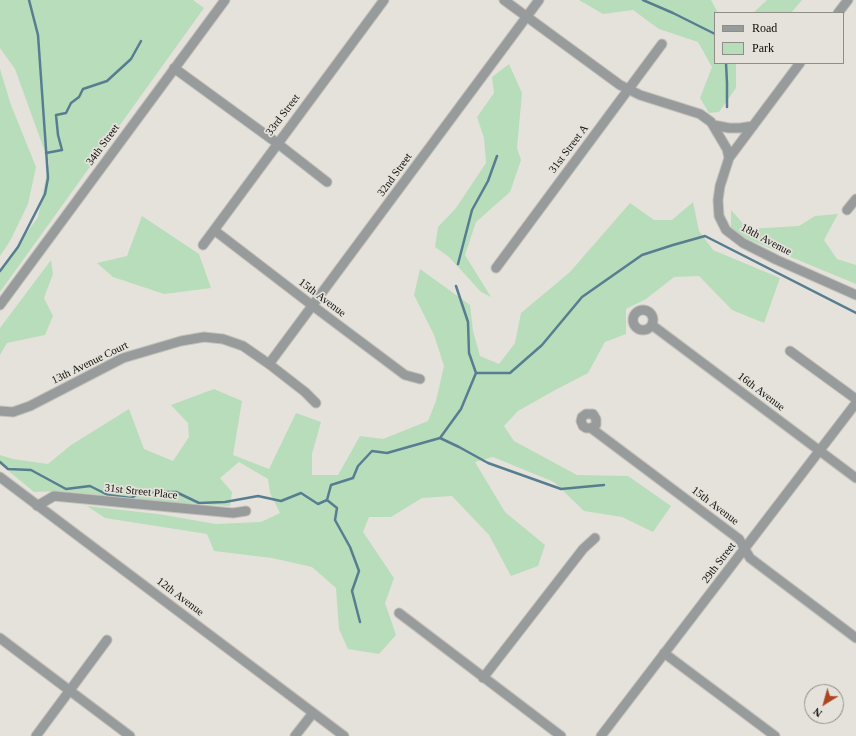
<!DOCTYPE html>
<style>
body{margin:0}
#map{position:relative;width:856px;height:736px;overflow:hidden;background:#e5e2db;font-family:"Times New Roman",serif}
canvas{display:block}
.legend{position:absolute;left:714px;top:12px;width:130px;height:52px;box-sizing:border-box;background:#e5e2db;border:1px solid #8f8d88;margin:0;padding:5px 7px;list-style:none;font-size:12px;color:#0e0d0b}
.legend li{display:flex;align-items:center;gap:8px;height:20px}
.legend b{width:20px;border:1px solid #8f8d88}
.north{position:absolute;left:804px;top:684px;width:40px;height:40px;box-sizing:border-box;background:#e5e2db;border:1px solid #8f8d88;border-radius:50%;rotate:217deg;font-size:11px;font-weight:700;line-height:16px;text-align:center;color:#0e0d0b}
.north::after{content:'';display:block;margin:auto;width:14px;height:18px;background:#ad4620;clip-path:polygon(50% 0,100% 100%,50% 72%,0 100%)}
</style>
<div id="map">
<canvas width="856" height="736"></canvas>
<ul class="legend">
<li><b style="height:5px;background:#979b9b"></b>Road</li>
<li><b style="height:11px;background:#b8ddba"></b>Park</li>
</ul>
<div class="north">N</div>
</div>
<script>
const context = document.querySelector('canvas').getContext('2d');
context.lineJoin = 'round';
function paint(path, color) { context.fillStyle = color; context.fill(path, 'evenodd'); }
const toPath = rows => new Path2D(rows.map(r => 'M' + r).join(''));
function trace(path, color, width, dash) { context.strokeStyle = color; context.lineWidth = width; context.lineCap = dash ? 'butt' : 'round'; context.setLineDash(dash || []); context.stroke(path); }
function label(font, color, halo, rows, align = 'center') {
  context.font = font + ' "Times New Roman",serif'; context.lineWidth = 3.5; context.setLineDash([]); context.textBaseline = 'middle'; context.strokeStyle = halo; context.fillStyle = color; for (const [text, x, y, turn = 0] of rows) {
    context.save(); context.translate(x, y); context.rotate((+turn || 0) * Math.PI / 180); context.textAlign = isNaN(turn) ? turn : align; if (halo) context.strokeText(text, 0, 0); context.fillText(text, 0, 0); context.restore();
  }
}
paint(toPath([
 [0,0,193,0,204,8,0,292,0,270,38,217,49,163,15,69,0,48],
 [579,0,711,0,718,13,715,13,715,63,736,63,736,88,719,112,709,113,700,98,712,67,698,42,659,29,633,10,603,14],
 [767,0,802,0,791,13,753,13],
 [509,64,522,93,517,148,521,160,510,192,476,222,465,255,491,297,481,292,449,257,435,247,438,227,456,208,486,163,484,138,477,117,494,93,492,77],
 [0,69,11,105,36,167,28,204,10,241,0,256],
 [693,202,699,231,713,250,780,278,764,323,732,310,699,276,674,277,646,299,626,309,626,334,605,342,588,373,557,389,518,411,504,426,514,441,577,475,628,476,671,506,653,532,622,517,584,511,554,482,493,457,475,462,505,512,545,545,538,566,511,576,489,535,452,496,422,498,391,517,369,517,363,532,394,578,385,603,396,635,379,654,348,649,339,629,336,588,312,567,272,558,214,551,207,534,105,518,87,506,158,514,216,524,261,522,280,513,270,493,268,479,239,462,220,478,232,492,230,506,169,502,60,491,34,492,0,464,0,455,13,459,48,464,71,445,129,409,144,449,173,461,189,437,188,423,171,405,214,389,242,401,233,455,269,469,296,413,321,422,312,454,312,475,338,475,360,436,383,439,428,421,436,401,444,366,434,335,414,295,420,269,470,305,473,331,480,356,499,364,515,343,521,313,570,272,630,203,654,220,672,220],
 [731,210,748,229,799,226,815,216,838,214,824,240,837,259,856,265,856,284,740,236,731,227],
 [142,216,199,254,211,288,164,294,113,277,97,263,127,256],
 [51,260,53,274,44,298,53,316,45,335,7,343,0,355,0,328]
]), '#b8ddba');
trace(toPath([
 [643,0,673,13,715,34],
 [726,63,727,83,727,107],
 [46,153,62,150,58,135,56,115,66,113,71,103,79,97,83,89,107,81,131,59,141,41],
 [458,264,472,210,488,181,497,156],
 [0,271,18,247,45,194,48,178,38,35,29,0],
 [456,286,468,322,469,353,476,373],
 [440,438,459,447,488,463,561,489,604,485],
 [0,462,8,469,31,470,66,489,90,486,108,495,131,498,142,492,176,492,199,503,225,502,258,496,281,501,301,493,318,504,327,500,331,485,353,478,358,466,372,451,387,453,440,438,461,409,476,373,510,373,542,345,582,297,642,255,673,245,705,236,856,313],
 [327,500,337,508,335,520,350,547,359,571,352,591,360,622]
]), '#577d91', 2.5);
const minor = toPath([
 [504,0,620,85,640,95,700,114,711,122,727,149,729,158,720,186,718,200,719,216,726,230,743,243,777,260,856,295],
 [838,13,848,0],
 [174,68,277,143,327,182],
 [713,125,729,128,740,128,753,126],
 [729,158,800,63],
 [847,210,856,199],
 [214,230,313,306,405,375,420,379],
 [203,245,384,0],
 [496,268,662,44],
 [0,305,225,0],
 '633 320a10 10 0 1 1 20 0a10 10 0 1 1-20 0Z',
 [652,325,856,478],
 [790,351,856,399],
 [269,364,539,0],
 [0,411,13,412,30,406,123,358,181,341,204,337,223,339,243,346,269,364,305,392,316,403],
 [591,428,596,425,596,419,593,414,586,414,582,417,581,421,583,426,586,428,591,428,739,539,750,558,856,638],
 [0,477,344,736],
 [37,506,54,496,233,513,246,511],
 [399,613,561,736],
 [0,638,130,736],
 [664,653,775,736],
 [483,678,583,549,595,538],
 [36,736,107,640],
 [295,736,313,713],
 [601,736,856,403]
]);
trace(minor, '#c3c0ba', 11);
trace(minor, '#979b9b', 9);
label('11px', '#0e0d0b', '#e5e2db', [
 ["33rd Street",283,115,-53],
 ["34th Street",103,145,-54],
 ["31st Street A",569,149,-53],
 ["32nd Street",395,175,-54],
 ["18th Avenue",766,240,28],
 ["15th Avenue",322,298,37],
 ["13th Avenue Court",90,363,-26],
 ["16th Avenue",761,392,37],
 ["31st Street Place",141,492,6],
 ["15th Avenue",715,506,37],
 ["29th Street",719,563,-53],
 ["12th Avenue",180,597,37]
]);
</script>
